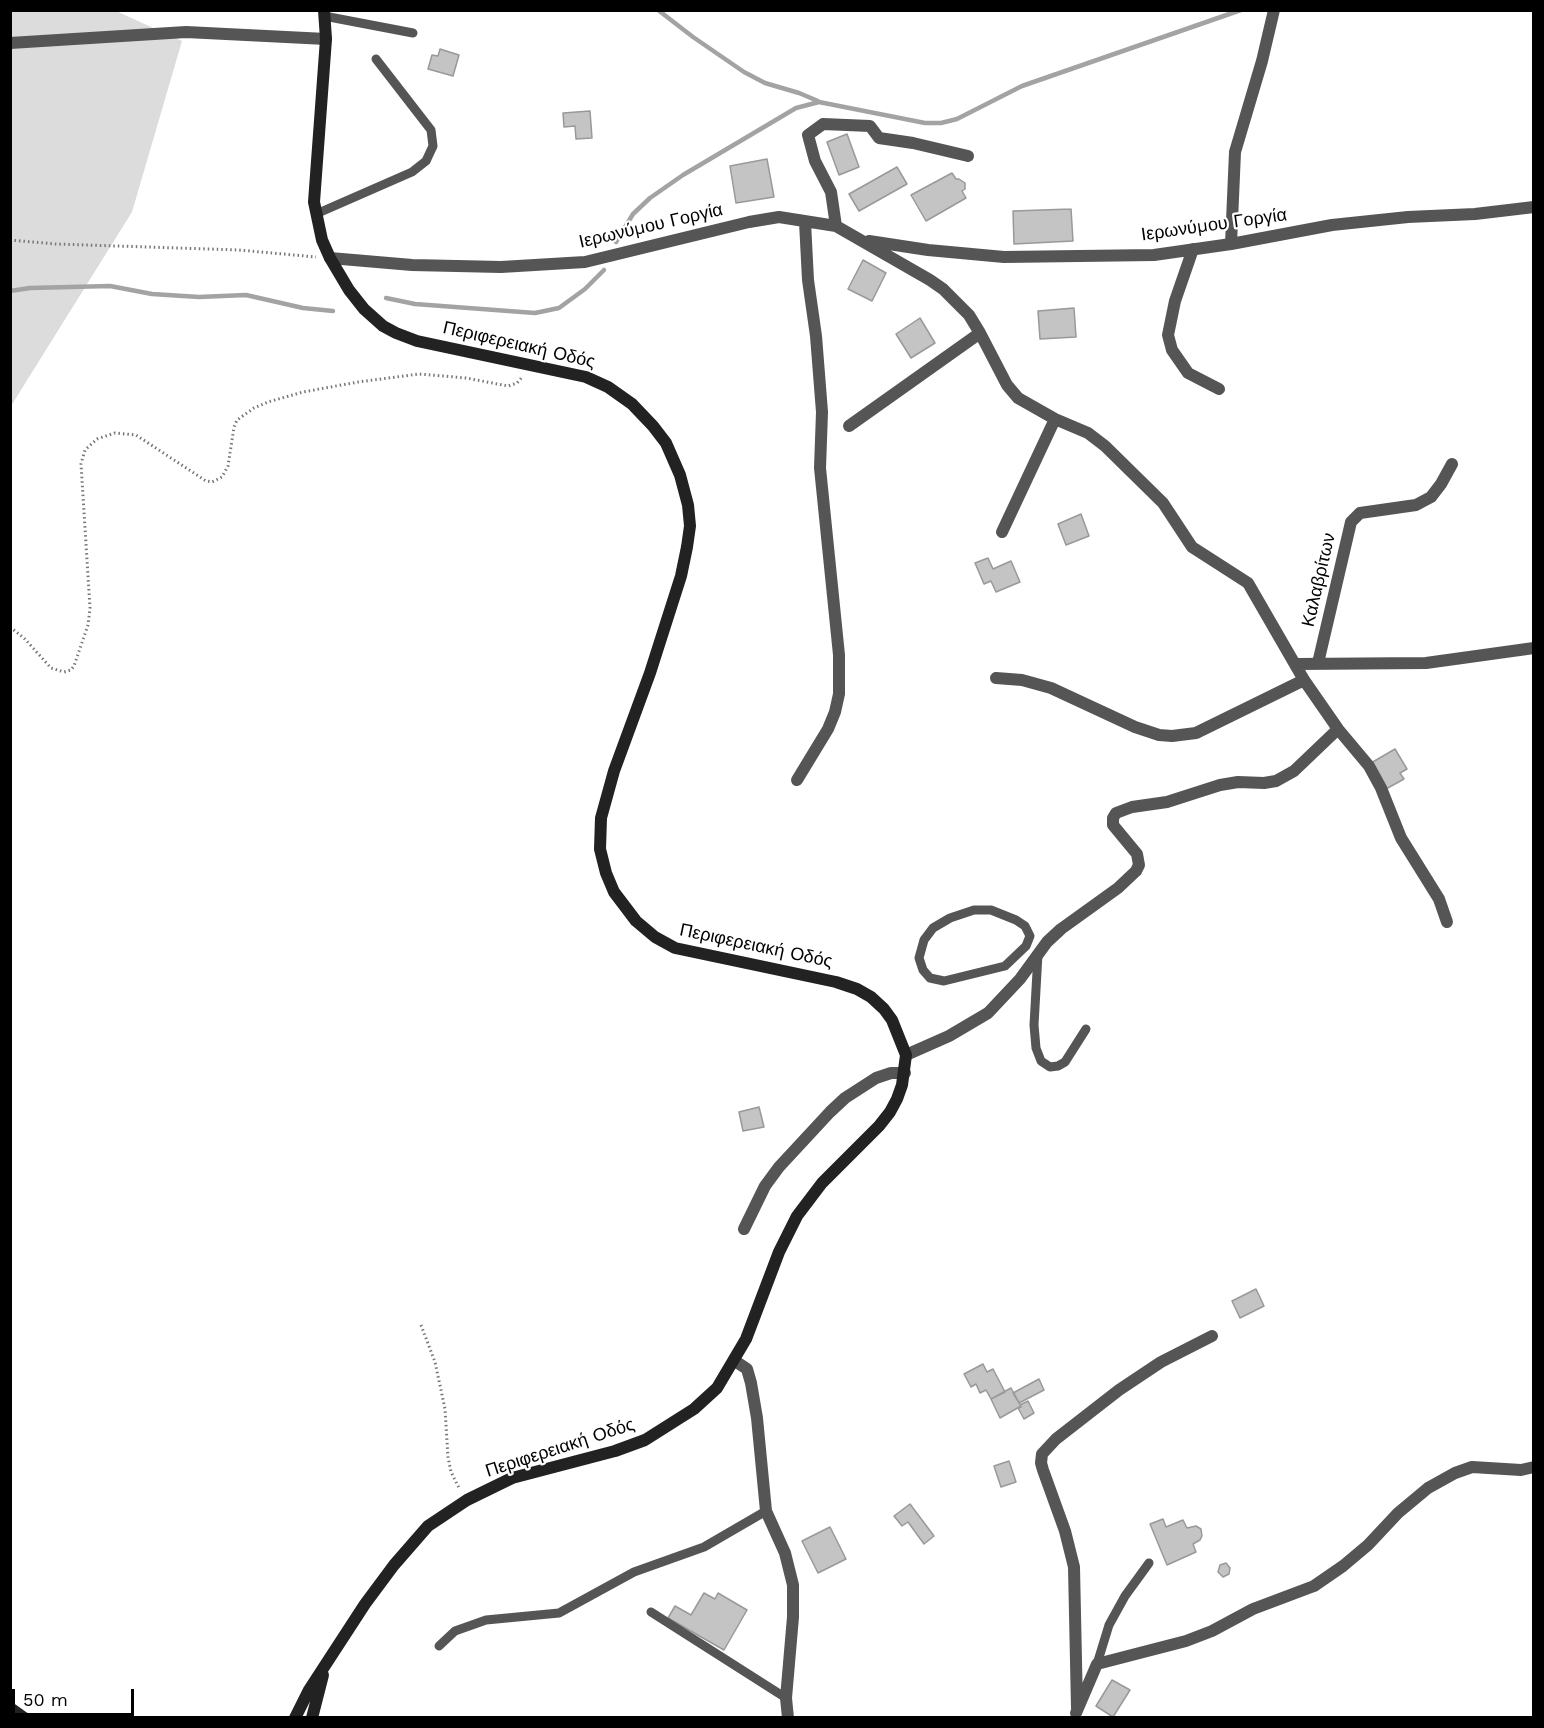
<!DOCTYPE html>
<meta charset="utf-8">
<style>
body{margin:0}
#map{position:relative;width:1544px;height:1728px;overflow:hidden;background:#fff;font-family:"Work Sans",sans-serif}
canvas{display:block}
.frame{position:absolute;inset:0;border:12px solid #000;pointer-events:none}
.scale{position:absolute;left:12px;top:1689px;width:122px;height:27px;box-sizing:border-box;border:3px solid #000;border-top:0;padding-left:8px;font-size:18px;line-height:21px;white-space:nowrap;color:#000;-webkit-text-stroke:4px #fff;paint-order:stroke}
</style>
<div id="map">
<canvas width="1544" height="1728"></canvas>
<div class="frame"></div>
<div class="scale">50 m</div>
</div>
<script>
const context = document.querySelector('canvas').getContext('2d');
context.lineJoin = 'round';
function paint(path, color) { context.fillStyle = color; context.fill(path, 'evenodd'); }
const toPath = rows => new Path2D(rows.map(r => 'M' + r).join(''));
function trace(path, color, width, dash) { context.strokeStyle = color; context.lineWidth = width; context.lineCap = dash ? 'butt' : 'round'; context.setLineDash(dash || []); context.stroke(path); }
function label(font, color, halo, rows, align = 'center') {
  context.font = font + ' "Work Sans",sans-serif'; context.lineWidth = 4.5; context.setLineDash([]); context.textBaseline = 'middle'; context.strokeStyle = halo; context.fillStyle = color; for (const [text, x, y, turn = 0] of rows) {
    context.save(); context.translate(x, y); context.rotate((+turn || 0) * Math.PI / 180); context.textAlign = isNaN(turn) ? turn : align; if (halo) context.strokeText(text, 0, 0); context.fillText(text, 0, 0); context.restore();
  }
}
paint(toPath([
 [11,11,116,11,182,41,132,212,11,406]
]), '#dcdcdc');
trace(toPath([
 [658,10,693,37,744,72,765,83,799,93,818,101],
 [616,242,633,214,650,198,683,175,796,108,819,102,925,123,941,123,957,119,1022,86,1241,10],
 [10,291,30,288,110,286,152,294,199,297,246,295,303,308,333,311],
 [386,298,415,304,535,313,559,308,585,289,604,270]
]), '#a3a3a3', 4.5);
const building = toPath([
 [440,49,459,55,453,76,428,69,432,55,438,56,440,49],
 [590,111,592,138,576,139,575,126,564,127,563,113,590,111],
 [847,134,859,167,839,175,827,142,847,134],
 [767,159,774,197,736,203,730,166,767,159],
 [897,167,907,184,859,211,849,194,897,167],
 [952,173,956,179,959,179,965,183,965,189,962,191,966,198,926,221,911,195,952,173],
 [1071,209,1073,241,1014,244,1013,211,1071,209],
 [863,260,886,273,872,301,848,289,863,260],
 [1074,308,1076,337,1040,339,1038,311,1074,308],
 [920,318,935,343,911,358,896,334,920,318],
 [1081,514,1089,536,1066,545,1058,524,1081,514],
 [988,558,993,569,1011,561,1020,582,996,592,991,581,984,584,975,563,988,558],
 [1395,749,1407,769,1400,773,1404,779,1386,789,1371,763,1395,749],
 [759,1107,764,1127,743,1131,739,1112,759,1107],
 [1256,1289,1264,1306,1240,1318,1232,1301,1256,1289],
 [983,1364,987,1372,993,1369,1005,1392,991,1399,986,1390,980,1393,976,1384,971,1387,964,1374,983,1364],
 [1039,1379,1044,1390,1019,1403,1013,1393,1039,1379],
 [1011,1388,1021,1406,1000,1418,991,1399,1011,1388],
 [1028,1401,1034,1413,1024,1419,1018,1408,1021,1407,1020,1405,1028,1401],
 [1009,1461,1016,1482,1001,1487,994,1466,1009,1461],
 [910,1504,934,1536,924,1544,908,1522,902,1526,894,1516,910,1504],
 [1163,1519,1166,1527,1183,1520,1187,1528,1196,1526,1201,1529,1202,1536,1200,1540,1193,1544,1196,1552,1167,1565,1150,1524,1163,1519],
 [830,1527,846,1559,818,1573,802,1541,830,1527],
 [1226,1563,1230,1568,1229,1574,1223,1577,1218,1572,1220,1565,1226,1563],
 [704,1593,715,1599,718,1593,747,1610,724,1650,668,1618,675,1606,691,1615,704,1593],
 [1112,1680,1130,1690,1113,1717,1096,1706,1112,1680]
]);
paint(building, '#c4c4c4');
trace(building, '#999', 1.5);
trace(toPath([
 [10,240,56,244,239,250,316,257],
 [10,627,24,638,51,668,64,672,71,670,74,666,88,625,90,608,81,464,85,450,97,439,115,433,136,435,206,481,212,482,222,477,228,466,234,427,237,420,254,408,268,402,303,392,358,382,419,374,466,378,508,386,517,383,523,376],
 [421,1325,435,1362,445,1409,448,1457,451,1472,459,1488]
]), '#777', 3, [1.5, 3]);
trace(toPath([
 [324,16,413,33],
 [316,214,412,172,426,161,433,146,431,130,376,59],
 [974,910,991,910,1016,920,1025,926,1030,936,1026,946,1005,966,944,981,930,978,923,970,919,958,924,940,933,928,950,918,974,910],
 [1038,954,1034,1025,1036,1048,1041,1061,1050,1067,1058,1066,1065,1062,1086,1029],
 [651,1612,786,1698],
 [439,1646,455,1631,486,1620,559,1613,634,1572,704,1547,766,1511],
 [1097,1664,1109,1625,1125,1596,1149,1563]
]), '#555', 9);
trace(toPath([
 [10,43,186,32,326,39],
 [836,226,831,192,815,161,808,135,823,124,870,126,879,138,913,143,968,156],
 [869,241,928,250,1004,257,1154,255,1231,244,1332,225,1408,217,1475,214,1534,207],
 [1231,244,1235,152,1262,61,1274,10],
 [1193,249,1175,301,1168,335,1172,350,1188,373,1219,389],
 [330,258,412,265,501,267,585,262,749,222,779,217,836,226,930,280,943,289,969,315,980,333,1007,385,1018,398,1055,419,1088,433,1105,446,1163,503,1192,547,1248,583,1304,680,1338,729,1369,766,1381,788,1401,838,1439,899,1447,922],
 [849,426,980,333],
 [1002,532,1055,419],
 [1318,663,1351,522,1360,513,1416,505,1431,497,1441,484,1452,464],
 [1296,664,1426,663,1534,648],
 [996,678,1022,680,1051,688,1135,727,1159,735,1172,736,1196,733,1304,680],
 [797,780,828,729,835,712,839,694,839,655,820,468,822,412,816,336,808,280,805,222],
 [906,1055,949,1036,988,1013,1020,979,1047,942,1061,929,1118,888,1136,871,1139,865,1137,854,1113,825,1113,818,1116,813,1132,807,1167,802,1220,785,1238,782,1264,783,1276,781,1294,771,1338,729],
 [744,1229,765,1186,779,1167,830,1112,845,1098,876,1078,891,1073,905,1073],
 [735,1361,747,1369,751,1383,757,1418,766,1511,785,1553,793,1585,793,1617,786,1698,788,1718],
 [1077,1708,1074,1567,1065,1531,1043,1470,1041,1463,1042,1454,1056,1439,1119,1390,1161,1362,1212,1336],
 [1076,1713,1097,1664,1186,1641,1212,1631,1253,1609,1314,1586,1343,1566,1368,1545,1398,1513,1428,1488,1455,1473,1472,1467,1521,1470,1534,1467]
]), '#555', 12);
trace(toPath([
 [10,1708,24,1718],
 [295,1718,309,1690,365,1604,394,1565,428,1526,467,1500,512,1478,615,1451,645,1440,694,1409,717,1388,746,1339,779,1252,797,1216,822,1183,879,1126,890,1112,897,1099,902,1085,906,1055,892,1020,884,1009,871,997,857,989,836,982,675,948,655,937,636,921,614,892,606,873,600,849,601,818,614,771,650,673,681,576,687,547,690,526,688,505,680,475,666,443,653,426,632,404,608,387,586,377,417,341,396,333,383,326,364,309,349,290,330,258,322,240,314,202,326,39,324,10],
 [312,1718,323,1675]
]), '#222', 12);
label('18px', '#000', '#fff', [
 ["Ιερωνύμου Γοργία",1214,225,-8],
 ["Ιερωνύμου Γοργία",651,226,-13],
 ["Περιφερειακή Οδός",519,345,13],
 ["Καλαβρίτων",1319,580,-77],
 ["Περιφερειακή Οδός",756,946,12],
 ["Περιφερειακή Οδός",560,1448,-18]
]);
</script>
